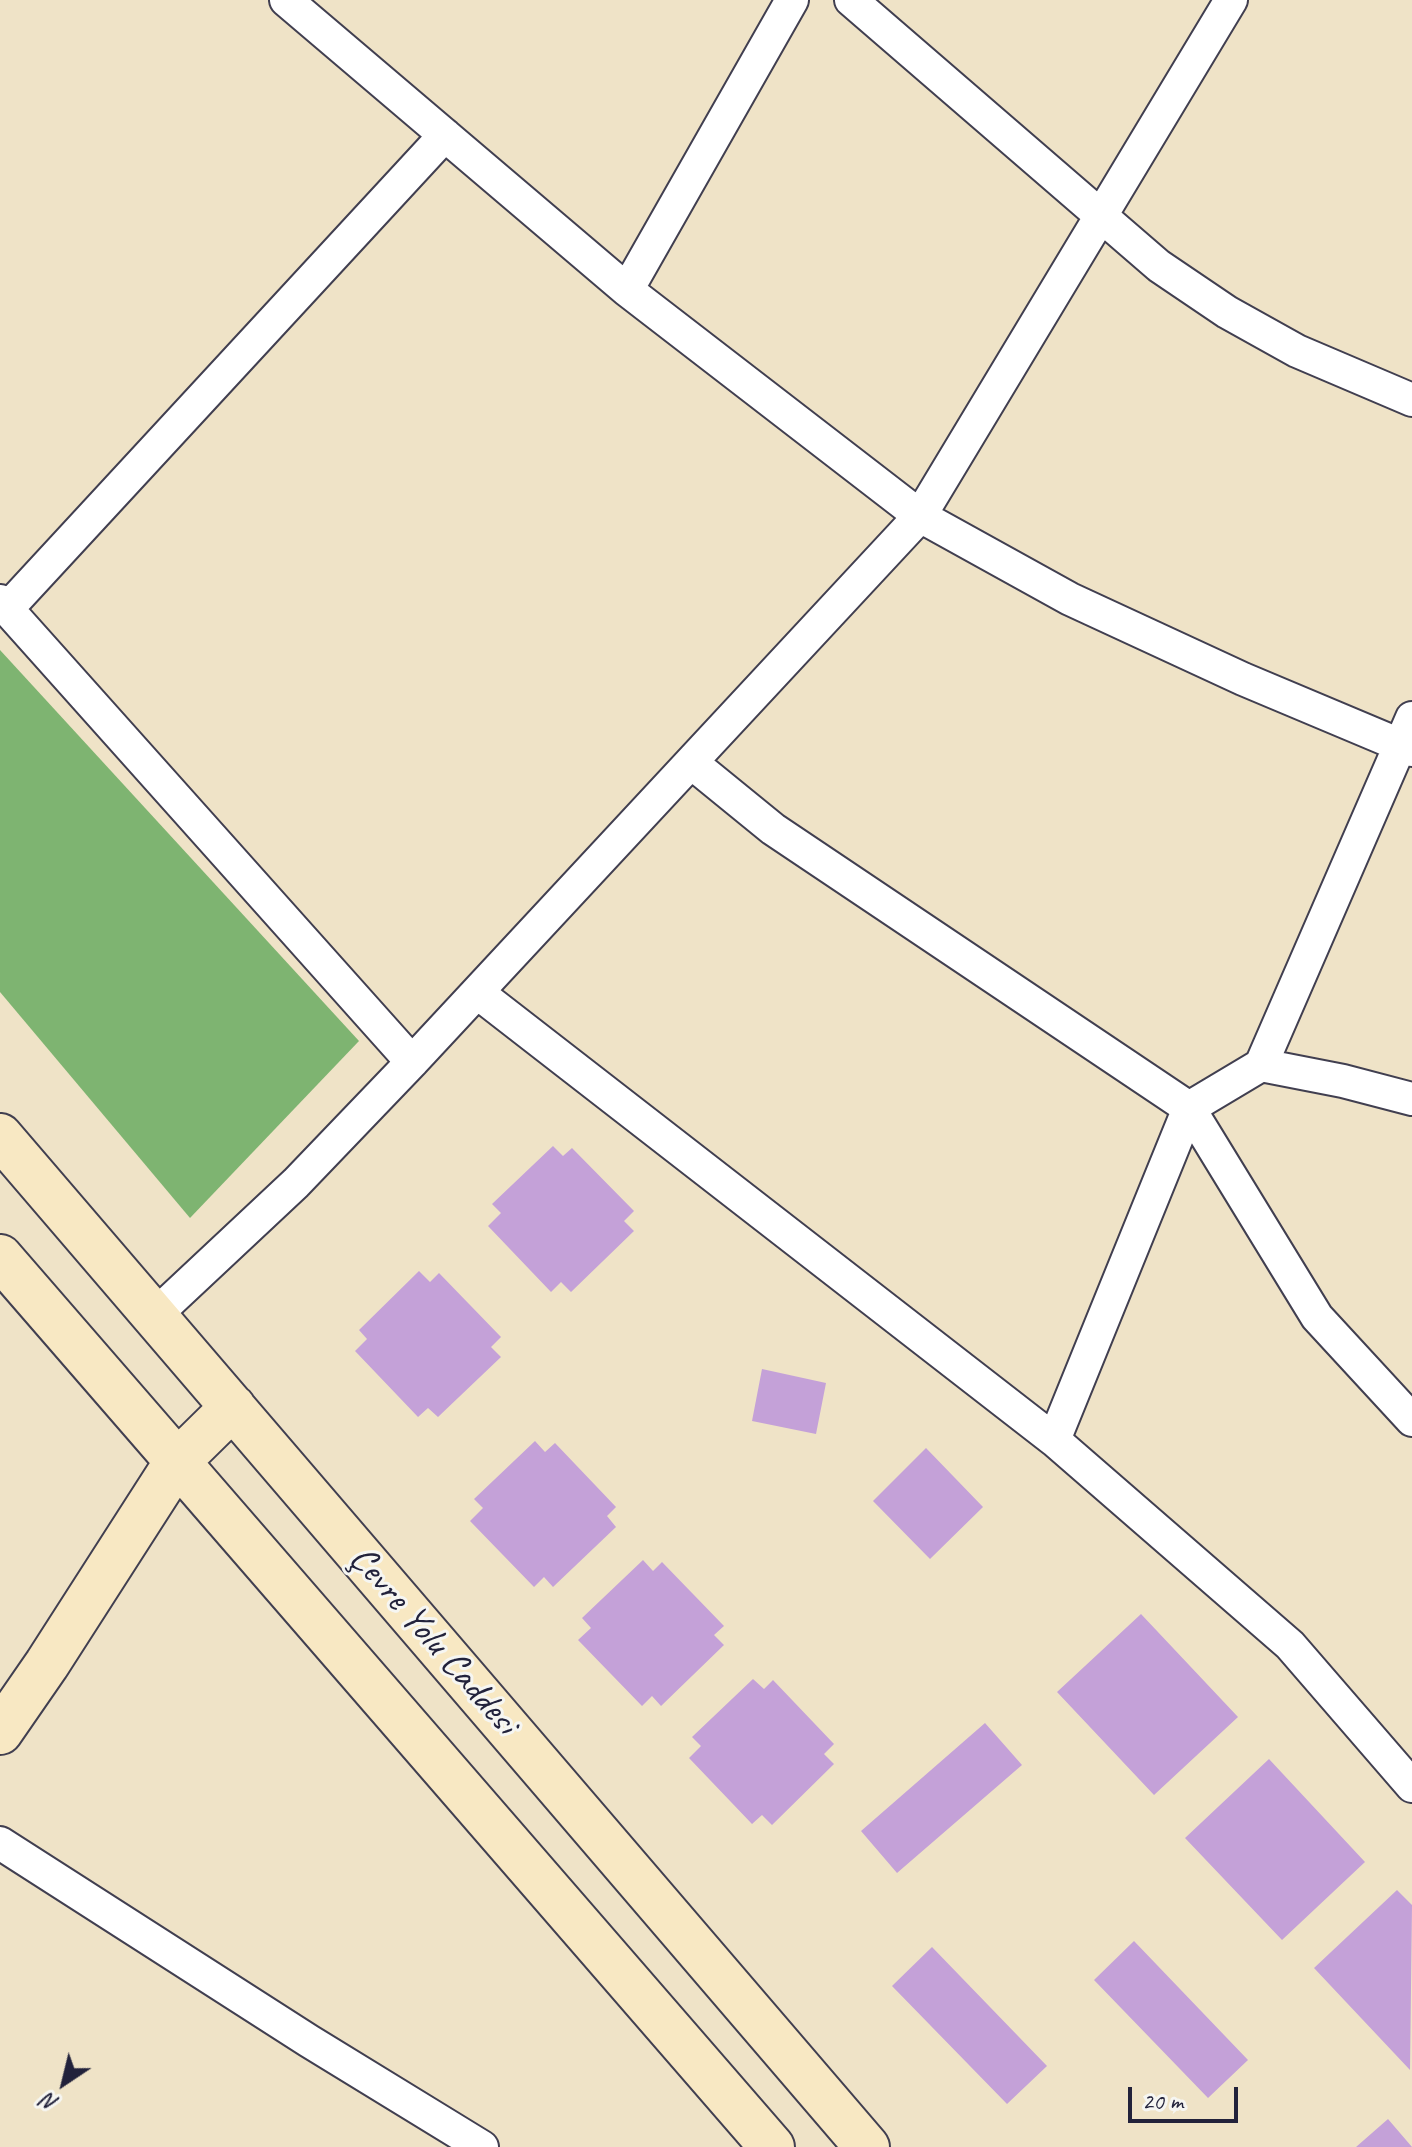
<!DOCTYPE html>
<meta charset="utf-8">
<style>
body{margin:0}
#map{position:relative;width:1412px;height:2147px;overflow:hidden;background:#efe3c7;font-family:Caveat,sans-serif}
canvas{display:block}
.north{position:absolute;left:24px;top:2043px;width:80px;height:80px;-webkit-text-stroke:6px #f6f6f2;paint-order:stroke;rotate:215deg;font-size:22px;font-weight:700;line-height:32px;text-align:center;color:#22223b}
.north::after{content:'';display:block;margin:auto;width:28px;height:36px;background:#22223b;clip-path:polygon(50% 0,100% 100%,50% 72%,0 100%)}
.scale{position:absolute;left:1128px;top:2087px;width:110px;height:36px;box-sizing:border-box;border:4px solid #22223b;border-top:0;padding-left:10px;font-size:24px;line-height:28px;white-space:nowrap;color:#22223b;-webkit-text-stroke:6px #f6f6f2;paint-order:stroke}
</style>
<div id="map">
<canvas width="1412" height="2147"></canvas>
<div class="north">N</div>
<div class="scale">20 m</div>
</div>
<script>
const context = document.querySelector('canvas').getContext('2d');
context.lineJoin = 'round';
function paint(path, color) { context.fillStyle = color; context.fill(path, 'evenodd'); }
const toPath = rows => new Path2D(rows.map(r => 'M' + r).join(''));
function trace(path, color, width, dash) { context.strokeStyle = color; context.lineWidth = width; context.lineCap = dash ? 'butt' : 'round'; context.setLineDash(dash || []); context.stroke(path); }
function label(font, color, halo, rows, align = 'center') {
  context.font = font + ' Caveat,sans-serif'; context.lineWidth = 6; context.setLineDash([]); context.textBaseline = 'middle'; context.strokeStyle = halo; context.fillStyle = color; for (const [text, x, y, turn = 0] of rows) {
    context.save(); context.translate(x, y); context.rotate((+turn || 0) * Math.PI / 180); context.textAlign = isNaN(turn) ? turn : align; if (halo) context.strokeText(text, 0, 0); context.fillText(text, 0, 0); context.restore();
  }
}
paint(toPath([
 [0,650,359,1041,190,1218,0,992]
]), '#7eb471');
paint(toPath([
 [553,1146,563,1156,572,1148,634,1211,624,1221,634,1231,571,1292,561,1282,551,1292,488,1226,501,1213,492,1204],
 [419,1271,430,1282,439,1273,501,1337,491,1347,501,1357,438,1417,428,1408,418,1417,355,1351,367,1339,359,1330],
 [762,1369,826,1383,816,1434,752,1421],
 [535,1441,545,1452,555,1443,616,1507,607,1516,616,1527,553,1587,544,1577,534,1587,470,1521,483,1508,474,1499],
 [926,1448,983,1507,930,1559,873,1501],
 [643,1560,653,1571,662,1562,724,1626,714,1635,724,1645,661,1706,652,1696,642,1706,578,1640,591,1628,582,1618],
 [1141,1614,1238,1717,1154,1795,1057,1692],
 [753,1679,764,1689,773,1680,834,1744,824,1754,834,1764,772,1825,762,1815,752,1824,689,1758,701,1746,692,1737],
 [985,1723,1022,1765,897,1873,861,1831],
 [1269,1759,1365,1862,1282,1940,1185,1838],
 [1397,1890,1412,1905,1410,2070,1314,1968],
 [1134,1941,1248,2060,1208,2098,1094,1980],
 [932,1947,1047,2066,1007,2104,892,1986],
 [1388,2119,1412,2147,1356,2147]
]), '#c4a1d8');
const street = toPath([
 [286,0,627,290,920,516,1070,599,1243,679,1412,750],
 [851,0,1159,266,1227,312,1297,351,1412,400],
 [627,290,792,0],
 [0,601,412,1062],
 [7,609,445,135],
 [692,763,773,829,1189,1108,1317,1317,1412,1420],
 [478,993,1054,1440,1290,1645,1412,1786],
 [1261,1065,1412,718],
 [154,1316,296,1183,412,1062,920,516,1231,0],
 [1054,1440,1189,1108,1261,1065,1343,1081,1412,1099],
 [0,1843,309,2041,482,2147]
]);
const secondary = toPath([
 [0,1136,867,2147],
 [0,1257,772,2147],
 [0,1732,47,1664,176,1463,233,1407]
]);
trace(street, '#413f50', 36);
trace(secondary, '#413f50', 48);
trace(street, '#fff', 32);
trace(secondary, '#f8e8c3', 44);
label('38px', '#22223b', '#f6f6f2', [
 ["Çevre Yolu Caddesi",433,1641,49]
]);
</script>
